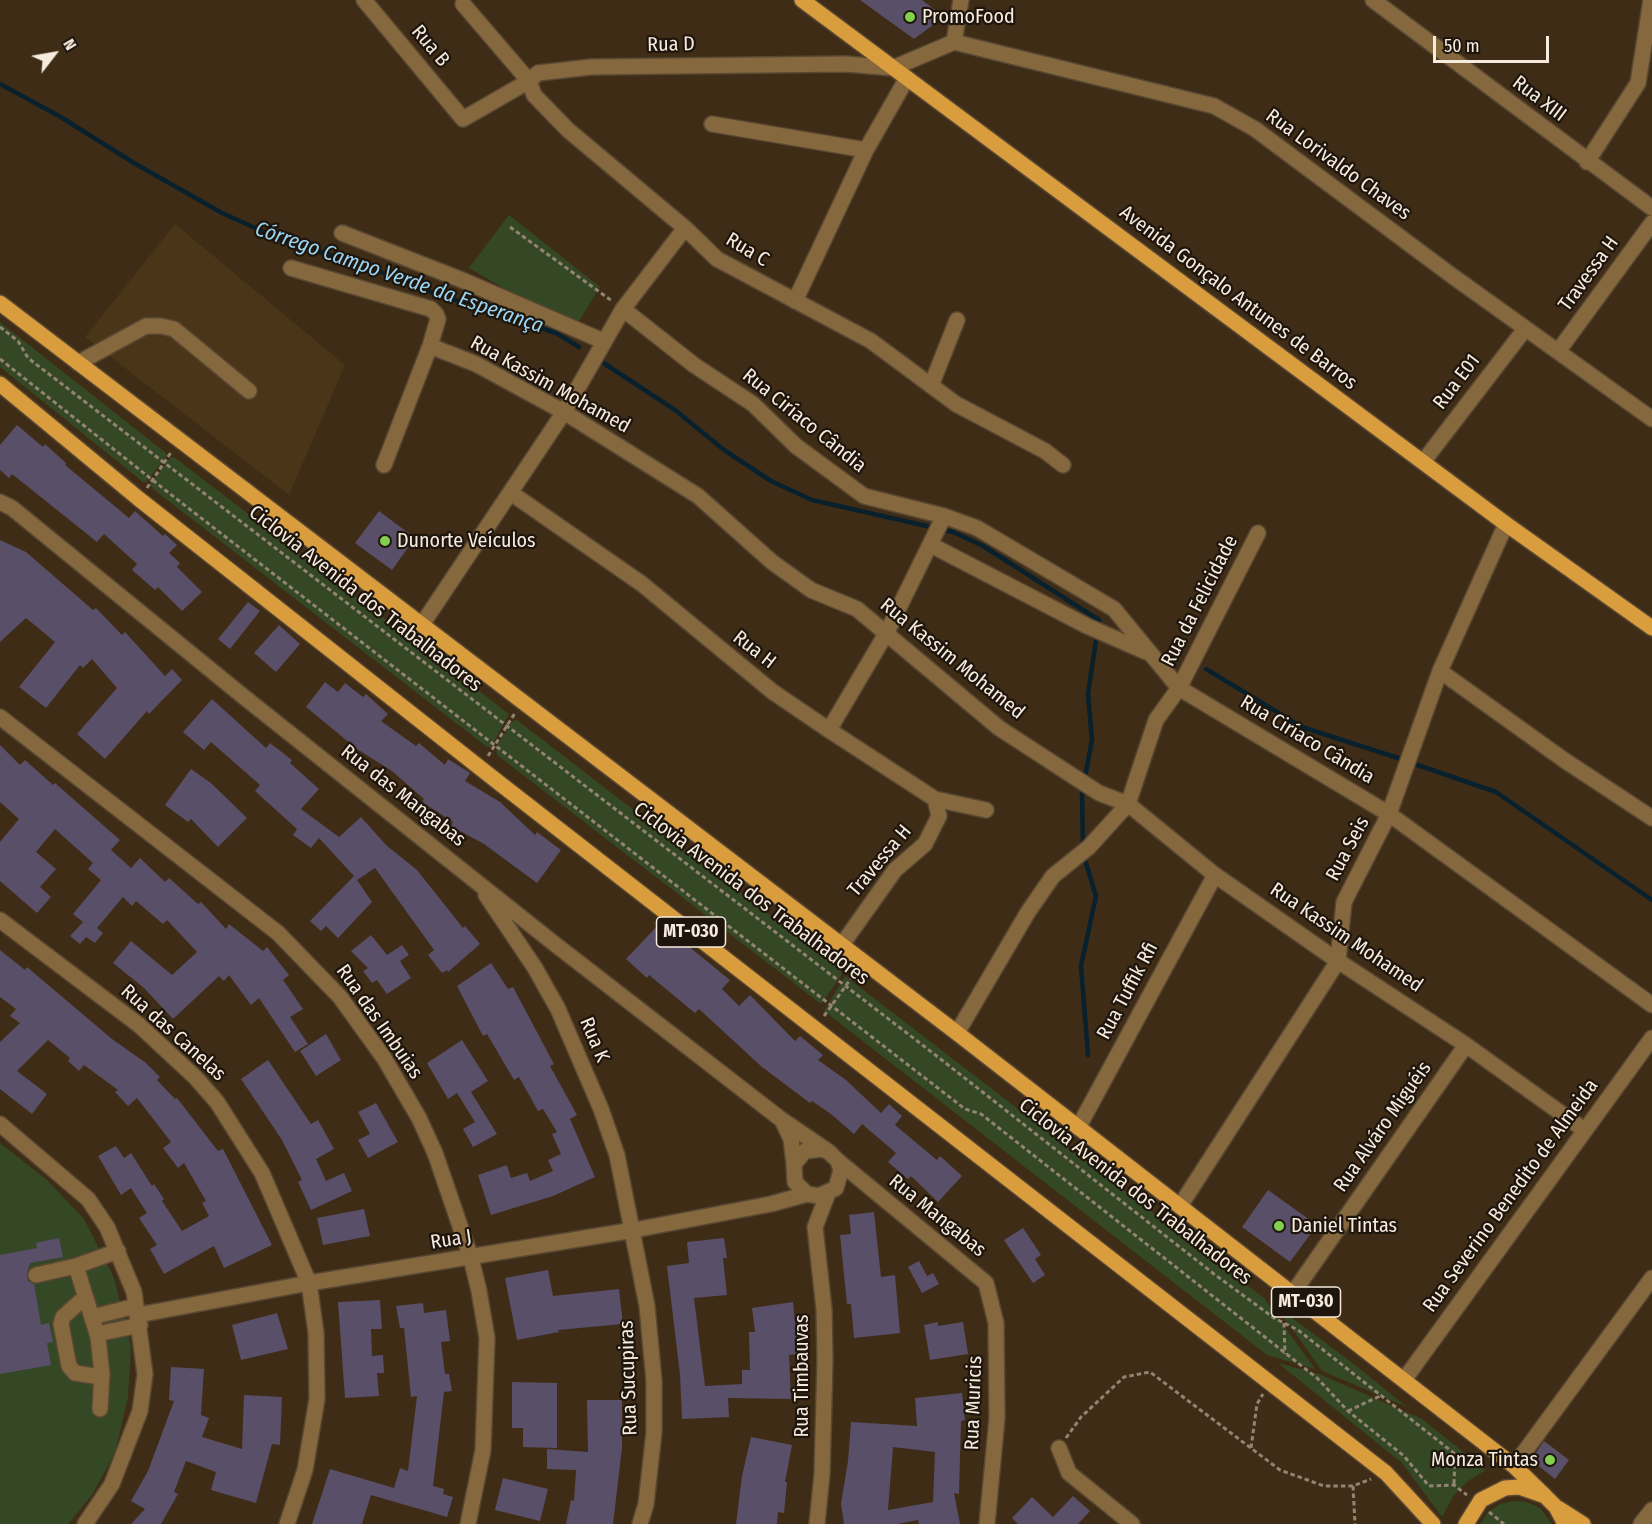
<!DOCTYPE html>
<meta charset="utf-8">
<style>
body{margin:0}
#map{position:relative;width:1652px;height:1524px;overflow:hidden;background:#3e2c16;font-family:"Fira Sans Condensed",sans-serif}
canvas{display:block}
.north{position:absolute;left:24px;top:24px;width:60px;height:60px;-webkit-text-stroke:4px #1e160d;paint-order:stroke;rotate:59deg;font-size:16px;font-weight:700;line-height:24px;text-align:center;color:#f6ebde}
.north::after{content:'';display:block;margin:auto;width:21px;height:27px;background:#f6ebde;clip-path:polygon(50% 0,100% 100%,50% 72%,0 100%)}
.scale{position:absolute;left:1433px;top:36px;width:116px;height:27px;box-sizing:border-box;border:3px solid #f6ebde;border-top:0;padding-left:8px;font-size:18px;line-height:21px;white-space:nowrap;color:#f6ebde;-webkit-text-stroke:4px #1e160d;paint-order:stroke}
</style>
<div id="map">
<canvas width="1652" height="1524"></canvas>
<div class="north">N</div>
<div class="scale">50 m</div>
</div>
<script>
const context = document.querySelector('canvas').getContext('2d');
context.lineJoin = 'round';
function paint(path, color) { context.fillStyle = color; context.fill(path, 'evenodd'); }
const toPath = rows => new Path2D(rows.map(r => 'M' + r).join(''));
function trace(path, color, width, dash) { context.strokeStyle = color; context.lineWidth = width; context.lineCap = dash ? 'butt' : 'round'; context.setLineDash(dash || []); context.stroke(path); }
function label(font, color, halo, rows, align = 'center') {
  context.font = font + ' "Fira Sans Condensed",sans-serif'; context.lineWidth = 4.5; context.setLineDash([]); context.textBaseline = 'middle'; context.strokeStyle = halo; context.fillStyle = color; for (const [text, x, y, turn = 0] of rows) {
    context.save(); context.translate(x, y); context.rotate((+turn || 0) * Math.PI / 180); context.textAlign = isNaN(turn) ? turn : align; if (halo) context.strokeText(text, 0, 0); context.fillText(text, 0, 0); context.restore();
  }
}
paint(toPath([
 [175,224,345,365,289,495,85,337]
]), '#4b3519');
paint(toPath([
 [509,215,600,287,574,329,469,268],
 [0,322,166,453,167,456,146,482,143,482,0,367],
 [174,457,509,714,491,747,487,747,153,489,150,484,170,458],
 [517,720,842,971,841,976,821,1004,497,755,496,747,513,721],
 [845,976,1264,1298,1315,1369,1267,1355,824,1011],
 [0,1143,47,1180,84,1219,114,1278,131,1347,128,1397,115,1453,92,1495,68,1524,0,1524],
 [1276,1306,1350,1361,1407,1407,1322,1371],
 [1278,1363,1319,1374,1422,1419,1486,1470,1468,1481,1454,1495,1442,1517,1402,1463],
 [1513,1501,1527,1502,1540,1508,1552,1524,1480,1524,1488,1512,1500,1504]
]), '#354825');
trace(toPath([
 [0,84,59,116,134,163,222,213,291,244,358,263,431,292,556,333,579,347],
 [602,362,675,410,724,450,771,481,812,500,953,532,983,546,1099,620,1088,694,1092,740,1082,793,1083,848],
 [1206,669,1302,727,1404,760],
 [1412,763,1496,792,1652,900],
 [1084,857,1096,896,1081,966,1088,1055]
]), '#09212d', 4.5);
paint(toPath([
 [860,0,922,0,938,12,937,22,914,39],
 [17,425,43,447,45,444,66,463,65,465,129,518,135,511,163,536,165,534,177,545,169,553,180,563,177,567,202,592,182,611,158,587,155,590,132,570,137,564,104,534,97,542,12,474,9,478,0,470,0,445],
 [379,511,415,538,392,570,355,543],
 [0,540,26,552,93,610,96,608,122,635,125,632,165,676,172,669,182,680,149,714,147,711,105,759,77,734,117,688,92,659,83,668,80,665,46,708,19,687,55,642,26,618,0,642],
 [248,602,260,611,230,649,218,639],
 [279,625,300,644,276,672,254,653],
 [325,682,338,692,345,683,363,697,366,694,388,714,381,721,416,746,419,743,445,765,448,759,470,773,465,781,500,802,535,835,537,832,561,850,537,883,484,844,451,826,453,822,422,802,424,799,392,771,357,749,306,707],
 [212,699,266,748,270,743,292,760,290,763,319,789,301,809,339,837,361,817,386,845,417,870,463,928,465,926,480,944,448,972,447,970,442,973,428,955,434,950,375,868,357,880,372,902,338,938,326,926,321,931,310,921,354,876,319,838,311,848,293,835,297,829,255,791,260,785,211,742,204,750,183,732],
 [0,745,20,765,25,760,53,785,55,783,120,840,111,850,131,868,140,858,165,882,169,878,198,904,201,902,226,929,229,924,263,951,267,947,289,975,283,980,303,1009,290,1017,308,1044,295,1052,259,998,251,1005,229,975,224,981,219,976,173,1019,144,988,113,963,131,941,172,975,197,952,167,920,163,924,136,901,132,906,123,897,97,928,103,933,95,943,86,937,80,944,70,936,83,922,73,914,101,880,88,869,93,863,55,829,36,852,56,869,40,887,51,897,37,913,0,881,0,842,19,819,0,802],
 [191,769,211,783,247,818,218,847,191,819,188,822,165,805],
 [660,923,730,980,722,989,739,1006,750,995,795,1041,800,1036,823,1055,818,1060,846,1080,881,1113,889,1104,902,1116,895,1125,937,1160,940,1156,962,1176,938,1202,911,1176,908,1179,888,1162,896,1153,862,1124,854,1134,831,1114,812,1101,810,1103,762,1067,699,1009,695,1013,649,975,647,978,626,959],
 [371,935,387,955,402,945,409,955,400,961,411,978,387,994,377,980,372,983,363,971,368,968,351,951],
 [0,950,25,970,27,967,112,1039,146,1063,160,1077,157,1080,175,1099,177,1098,218,1151,223,1149,272,1245,224,1268,214,1246,164,1274,150,1249,157,1245,139,1218,147,1213,131,1188,121,1195,98,1156,116,1146,124,1158,131,1153,152,1186,154,1184,164,1199,162,1201,182,1231,209,1216,202,1203,206,1201,184,1163,178,1168,163,1148,171,1142,137,1098,128,1106,115,1092,118,1090,84,1065,79,1071,68,1061,70,1058,48,1040,17,1071,47,1094,32,1114,0,1089,0,1042,20,1023,10,1016,16,1009,0,997],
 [491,963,508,989,513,987,554,1064,550,1066,577,1115,570,1119,595,1177,553,1196,491,1215,478,1175,507,1165,511,1178,527,1173,530,1181,553,1171,548,1160,561,1154,552,1134,557,1132,543,1109,538,1111,519,1077,514,1080,487,1034,483,1036,457,986],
 [326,1034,341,1060,316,1076,300,1051],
 [462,1040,488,1081,471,1092,497,1134,473,1147,463,1129,475,1122,457,1093,448,1099,427,1063],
 [268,1060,311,1124,318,1120,334,1149,316,1159,326,1181,344,1173,352,1191,311,1210,298,1182,302,1180,282,1140,241,1079],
 [376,1103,398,1142,368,1158,358,1140,370,1134,358,1112],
 [1268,1190,1317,1225,1290,1262,1242,1227],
 [364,1209,370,1236,323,1245,317,1218],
 [874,1212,881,1277,895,1275,900,1333,854,1338,851,1304,847,1304,840,1235,851,1234,849,1215],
 [1023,1228,1041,1255,1035,1259,1045,1275,1033,1283,1004,1240],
 [59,1238,63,1257,30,1263,27,1273,28,1281,34,1284,41,1325,49,1323,53,1342,47,1343,51,1365,0,1374,0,1255,37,1248,36,1243],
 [724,1238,727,1258,723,1258,727,1295,694,1298,705,1386,742,1384,742,1370,750,1370,749,1332,755,1332,752,1308,793,1302,798,1354,789,1355,791,1399,728,1398,729,1417,682,1419,680,1375,667,1266,689,1263,687,1242],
 [919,1261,927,1276,933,1273,939,1284,922,1293,908,1267],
 [548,1270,553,1296,619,1289,623,1324,558,1330,559,1332,517,1340,505,1278],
 [380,1300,382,1329,371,1329,372,1356,383,1355,384,1373,377,1373,379,1396,345,1398,338,1302],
 [423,1303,424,1313,446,1310,450,1341,441,1342,445,1374,449,1374,452,1391,444,1392,433,1486,444,1489,443,1494,453,1497,447,1517,371,1495,362,1524,312,1524,330,1469,394,1488,400,1468,408,1471,417,1396,411,1397,404,1328,400,1328,396,1306],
 [277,1313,288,1349,241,1360,232,1325],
 [938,1322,938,1326,963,1322,968,1354,930,1360,924,1325],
 [171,1367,204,1369,201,1415,209,1418,202,1437,242,1449,244,1395,282,1397,280,1445,272,1444,256,1503,211,1490,216,1472,186,1461,174,1492,178,1494,161,1524,131,1524,145,1509,131,1501,148,1471,174,1401,169,1400],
 [512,1382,557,1383,557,1448,523,1447,523,1428,512,1428],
 [962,1393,965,1420,961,1421,959,1494,954,1493,960,1524,919,1524,918,1520,897,1524,844,1524,841,1504,848,1461,851,1422,917,1426,915,1398],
 [893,1447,935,1452,933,1502,888,1510],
 [587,1400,622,1400,622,1448,613,1524,566,1524,571,1500,574,1501,576,1470,547,1469,547,1449,588,1452],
 [751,1437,792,1445,785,1482,787,1482,784,1513,778,1512,777,1524,736,1524,742,1476],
 [1544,1441,1569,1460,1555,1479,1531,1460],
 [503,1478,548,1489,540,1521,495,1510],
 [1073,1496,1090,1511,1078,1524,1018,1524,1012,1518,1032,1497,1053,1517]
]), '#594f68');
const minor = toPath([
 [364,0,463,119,529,81,538,73,591,67,846,64,893,68,954,42],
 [1373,0,1652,208],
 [463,4,529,81,534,95,568,130,685,228,717,259,871,341,956,404,1045,451,1063,465],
 [954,42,1214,106,1255,129,1451,275,1652,419],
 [954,42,961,0],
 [712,124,866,150],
 [1587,162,1638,83,1651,0],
 [342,233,462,280,603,341],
 [291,268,431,309,436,314,438,319,430,346,384,465],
 [795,301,866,150,907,78],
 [623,309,694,365,753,404,796,446,864,496,944,516,977,528,1114,609,1179,688,1389,814,1652,1005],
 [430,346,476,364,564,412,698,496,772,562,811,590,857,609,999,728,1099,793,1128,804,1215,875,1338,961,1466,1045,1583,1129],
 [1559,350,1652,223],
 [78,363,146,326,161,326,174,329,249,391],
 [931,386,957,320],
 [1423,462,1525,329],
 [511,493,642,584,773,692,829,730,935,799,986,810],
 [0,502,12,508,244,697,556,945,782,1120,829,1152,838,1161,841,1170,836,1188,819,1196,807,1194,795,1182,794,1164,805,1151,822,1149,829,1152],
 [931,545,1087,626,1146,652],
 [423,623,564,412,623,309,685,228],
 [1440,671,1564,760,1652,818],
 [0,717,278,933,340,997,384,1058,419,1118,435,1153,471,1258,479,1291,487,1338,483,1450,468,1524],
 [829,730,887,632,944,516],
 [486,895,535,968,558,1009,601,1109,617,1155,647,1306,654,1381,654,1432,646,1504,640,1524],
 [0,920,139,1025,196,1078,217,1102,262,1173,309,1283,316,1333,317,1399,305,1470,287,1524],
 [841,946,895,870,925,844,939,816,935,799],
 [957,1033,1028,912,1053,876,1089,847,1128,804,1156,720,1179,688,1258,533],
 [782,1120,791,1139,794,1164],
 [0,1124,88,1199,107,1227,134,1292,145,1374,140,1411,112,1484,85,1524],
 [1078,1128,1215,875],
 [838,1161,986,1283,996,1323,997,1418,987,1524],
 [1180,1206,1338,961,1344,902,1389,814,1440,671,1506,524],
 [76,1266,98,1337,102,1374,100,1409],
 [36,1275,76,1266,118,1251],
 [1293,1293,1466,1045],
 [85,1297,63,1317,61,1324,69,1366,75,1373,101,1377],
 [138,1315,309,1283,634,1230,771,1204,807,1194],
 [92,1317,136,1306],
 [97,1334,140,1325],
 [1404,1380,1652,1038],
 [1059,1448,1069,1473,1132,1524],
 [1514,1466,1652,1278],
 [817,1524,822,1474,825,1360,824,1309,815,1227,828,1193],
 [1641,1524,1652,1510]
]);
const major = toPath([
 [802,0,1506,524,1652,628],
 [0,303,957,1033,1514,1466,1545,1496],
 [0,384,139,499,498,782,1386,1473,1433,1524],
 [1558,1508,1583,1524],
 [1466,1524,1481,1500,1505,1488,1519,1487,1545,1496,1556,1507,1565,1524]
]);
trace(minor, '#584732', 18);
trace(major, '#584732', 18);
trace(toPath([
 [510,227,612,301],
 [0,327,18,341,28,358,938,1057,1214,1274,1274,1318,1298,1330,1455,1454,1454,1485],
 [0,359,174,497,965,1109,981,1114,1317,1378,1348,1411,1404,1456,1429,1486,1454,1485,1467,1495],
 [147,488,172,451],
 [488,756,515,713],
 [824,1016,855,973],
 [1284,1323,1285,1354],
 [1348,1411,1380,1396],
 [1066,1438,1081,1417,1124,1377,1150,1372,1280,1470,1324,1486,1353,1486,1371,1479],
 [1251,1448,1257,1404,1263,1394],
 [1353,1486,1355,1524],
 [1489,1512,1504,1524]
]), '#938472', 3, [4.5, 3]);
trace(minor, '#85683e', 15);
trace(major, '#d99d3d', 15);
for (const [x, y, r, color] of [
 [910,17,6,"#83d04e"],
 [385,541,6,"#83d04e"],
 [1279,1226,6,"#83d04e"],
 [1550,1460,6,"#83d04e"]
]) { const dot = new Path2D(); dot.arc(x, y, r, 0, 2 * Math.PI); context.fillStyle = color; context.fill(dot); trace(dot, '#1e160d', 2); }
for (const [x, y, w] of [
 [691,932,69],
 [1306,1302,69]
]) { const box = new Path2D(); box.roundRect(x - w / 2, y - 15, w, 30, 4.5); context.fillStyle = '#1e160d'; context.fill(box); trace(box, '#f6ebde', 1.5); }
label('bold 18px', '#f6ebde', null, [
 ["MT-030",691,932],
 ["MT-030",1306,1302]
]);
label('20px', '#f6ebde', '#1e160d', [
 ["PromoFood",922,17],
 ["Dunorte Veículos",397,541],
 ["Daniel Tintas",1291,1226],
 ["Monza Tintas",1538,1460,"right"]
], 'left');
label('20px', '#f6ebde', '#1e160d', [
 ["Rua D",671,45,-1],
 ["Rua B",430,46,50],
 ["Rua XIII",1539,99,37],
 ["Rua Lorivaldo Chaves",1338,165,36],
 ["Rua C",747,250,31],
 ["Travessa H",1589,274,-54],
 ["Avenida Gonçalo Antunes de Barros",1238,298,37],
 ["Rua E01",1457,382,-53],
 ["Rua Kassim Mohamed",550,385,29],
 ["Rua Ciríaco Cândia",804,421,39],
 ["Ciclovia Avenida dos Trabalhadores",365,599,38],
 ["Rua da Felicidade",1200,601,-63],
 ["Rua H",754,650,38],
 ["Rua Kassim Mohamed",952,659,39],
 ["Rua Ciríaco Cândia",1307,740,31],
 ["Rua das Mangabas",403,796,38],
 ["Rua Seis",1348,849,-62],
 ["Travessa H",880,861,-50],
 ["Ciclovia Avenida dos Trabalhadores",751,894,37],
 ["Rua Kassim Mohamed",1346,938,34],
 ["Rua Tuffik Rfi",1128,991,-62],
 ["Rua das Imbuias",379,1022,55],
 ["Rua das Canelas",173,1033,42],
 ["Rua K",594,1040,67],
 ["Rua Alváro Miguéis",1383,1127,-55],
 ["Ciclovia Avenida dos Trabalhadores",1135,1192,38],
 ["Rua Severino Benedito de Almeida",1511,1196,-54],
 ["Rua Mangabas",937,1216,39],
 ["Rua J",451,1240,-9],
 ["Rua Timbauvas",802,1376,-90],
 ["Rua Sucupiras",629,1378,-92],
 ["Rua Muricis",974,1403,-88]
]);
label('italic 21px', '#9bd5f4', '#1e160d', [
 ["Córrego Campo Verde da Esperança",399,278,19]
]);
</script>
